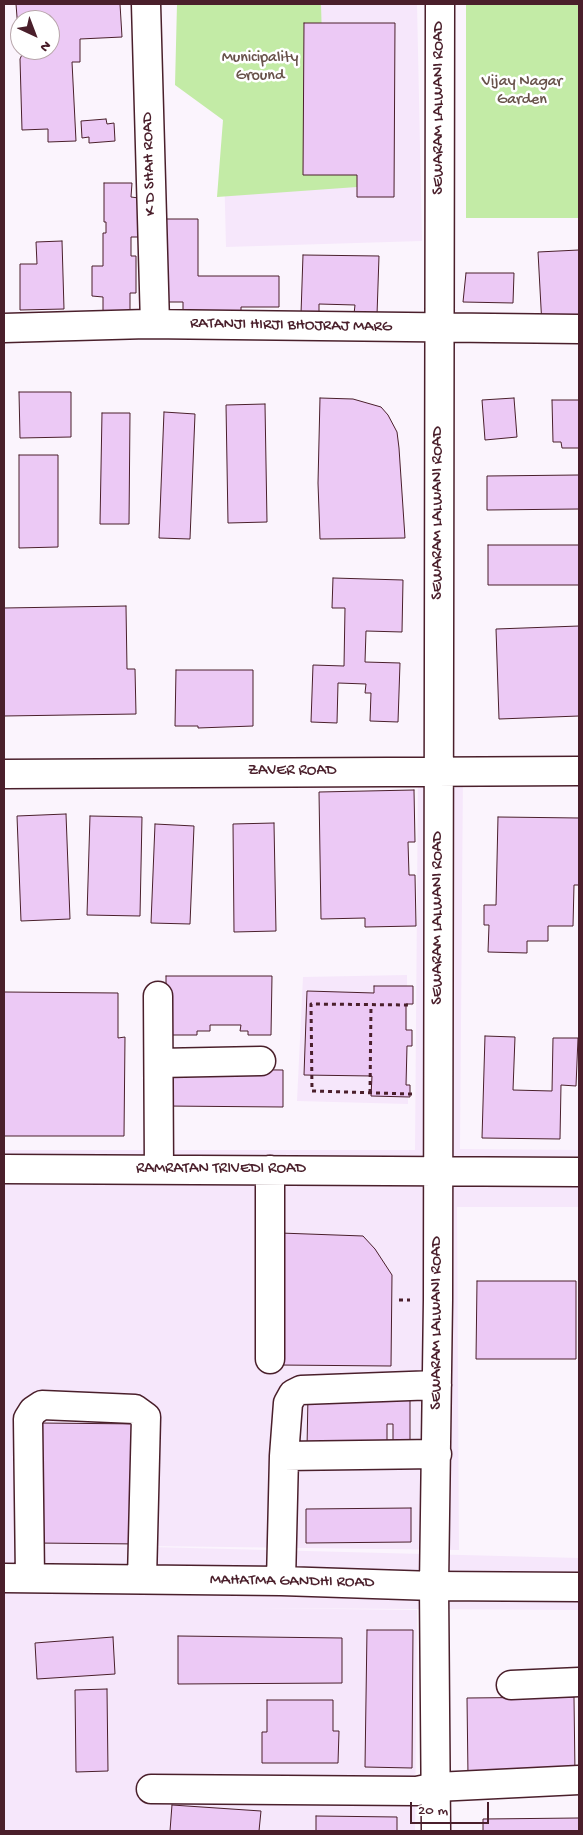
<!DOCTYPE html>
<style>
body{margin:0}
#map{position:relative;width:583px;height:1835px;overflow:hidden;background:#fbf4fd;font-family:"Gochi Hand",sans-serif}
canvas{display:block}
.frame{position:absolute;inset:0;border:5px solid #4a1f2b;pointer-events:none}
.north{position:absolute;left:10px;top:10px;width:50px;height:50px;box-sizing:border-box;background:#fff;border:1px solid #b7a5aa;border-radius:50%;rotate:137deg;font-size:14px;font-weight:700;line-height:20px;text-align:center;color:#4a1f2b}
.north::after{content:'';display:block;margin:auto;width:18px;height:22px;background:#4a1f2b;clip-path:polygon(50% 0,100% 100%,50% 72%,0 100%)}
.scale{position:absolute;left:410px;top:1802px;width:79px;height:22px;box-sizing:border-box;border:2px solid #4a1f2b;border-top:0;padding-left:6px;font-size:15px;line-height:18px;white-space:nowrap;color:#4a1f2b;-webkit-text-stroke:4px #fff;paint-order:stroke}
</style>
<div id="map">
<canvas width="583" height="1835"></canvas>
<div class="frame"></div>
<div class="north">N</div>
<div class="scale">20 m</div>
</div>
<script>
const context = document.querySelector('canvas').getContext('2d');
context.lineJoin = 'round';
function paint(path, color) { context.fillStyle = color; context.fill(path, 'evenodd'); }
const toPath = rows => new Path2D(rows.map(r => 'M' + r).join(''));
function trace(path, color, width, dash) { context.strokeStyle = color; context.lineWidth = width; context.lineCap = dash ? 'butt' : 'round'; context.setLineDash(dash || []); context.stroke(path); }
function label(font, color, halo, rows, align = 'center') {
  context.font = font + ' "Gochi Hand",sans-serif'; context.lineWidth = 5; context.setLineDash([]); context.textBaseline = 'middle'; context.strokeStyle = halo; context.fillStyle = color; for (const [text, x, y, turn = 0] of rows) {
    context.save(); context.translate(x, y); context.rotate((+turn || 0) * Math.PI / 180); context.textAlign = isNaN(turn) ? turn : align; if (halo) context.strokeText(text, 0, 0); context.fillText(text, 0, 0); context.restore();
  }
}
paint(toPath([
 [220,4,417,4,422,241,226,247],
 [418,773,463,774,460,1149,579,1150,579,1207,457,1207,459,1550,73,1545,579,1558,579,1610,256,1608,417,1610,415,1831,4,1831,4,1150,415,1150],
 [407,975,408,1104,297,1101,303,977]
]), '#f6e7fb');
paint(toPath([
 [177,4,321,4,325,145,371,186,217,197,223,120,175,85],
 [466,4,579,4,579,218,466,218]
]), '#c3eba6');
const building = toPath([
 [16,4,120,4,122,37,80,39,80,62,72,62,76,141,48,142,48,129,22,130,20,59,24,50,50,50,50,20,20,20,20,32,18,30,16,4],
 [304,23,395,23,394,197,357,197,357,175,303,175,304,23],
 [106,119,107,124,114,123,115,141,89,143,89,137,82,138,81,121,106,119],
 [104,183,132,183,131,197,139,198,138,237,131,237,131,256,136,256,136,293,130,293,130,311,109,316,109,311,103,311,103,297,92,296,92,266,103,266,103,233,106,233,106,222,104,222,104,183],
 [162,219,198,219,198,276,279,276,279,307,241,307,241,312,183,312,183,302,163,302,162,219],
 [62,241,64,309,20,310,20,264,37,264,36,242,62,241],
 [579,250,579,324,542,326,538,252,579,250],
 [303,255,379,256,377,315,354,314,355,305,319,304,319,314,301,314,303,255],
 [466,273,514,273,513,303,463,302,466,273],
 [19,392,71,392,71,437,20,438,19,392],
 [320,398,353,399,381,407,388,415,397,432,399,448,405,538,320,539,318,483,320,398],
 [514,398,517,437,485,440,482,400,514,398],
 [552,400,579,400,579,448,562,448,561,442,553,442,552,400],
 [265,404,267,522,228,523,226,405,265,404],
 [164,412,195,414,190,539,159,538,164,412],
 [102,413,130,413,129,524,100,524,102,413],
 [19,455,58,455,58,547,19,548,19,455],
 [579,475,579,509,487,510,487,476,579,475],
 [488,545,579,545,579,585,488,585,488,545],
 [333,578,403,580,402,632,366,631,365,662,400,663,398,722,370,721,371,693,365,693,366,684,338,683,337,723,311,722,313,665,344,666,345,608,332,608,333,578],
 [126,606,127,669,135,669,136,714,4,716,4,608,126,606],
 [579,626,579,716,499,719,496,629,579,626],
 [176,670,253,670,253,726,198,728,198,726,175,726,176,670],
 [414,790,415,842,408,842,409,875,415,875,416,926,365,927,365,918,321,919,319,792,414,790],
 [66,814,70,919,21,921,17,816,66,814],
 [90,816,142,817,140,916,87,915,90,816],
 [498,817,579,818,579,885,574,885,573,926,548,926,548,941,527,941,527,953,488,952,489,925,484,925,484,905,496,905,498,817],
 [274,823,276,931,234,932,233,824,274,823],
 [155,824,194,826,190,924,151,923,155,824],
 [166,976,272,976,271,1035,248,1035,248,1031,240,1031,241,1025,210,1025,210,1031,197,1031,197,1035,166,1035,166,976],
 [374,986,413,986,413,1004,406,1004,406,1030,412,1030,412,1046,407,1046,406,1085,410,1085,410,1097,371,1096,372,1076,304,1075,307,991,374,993,374,986],
 [4,992,118,993,118,1038,125,1037,124,1136,4,1136,4,992],
 [485,1036,515,1037,513,1090,552,1091,553,1038,578,1038,576,1086,561,1085,560,1139,482,1138,485,1036],
 [166,1069,283,1070,283,1107,165,1106,166,1069],
 [280,1233,363,1236,375,1249,392,1275,391,1366,279,1365,280,1233],
 [477,1281,576,1281,576,1359,476,1359,477,1281],
 [410,1391,410,1450,393,1449,393,1424,387,1424,387,1450,307,1448,308,1396,410,1391],
 [38,1423,143,1424,141,1544,35,1543,38,1423],
 [411,1508,411,1542,306,1543,306,1509,411,1508],
 [367,1630,413,1630,412,1768,365,1767,367,1630],
 [178,1636,342,1638,342,1683,178,1684,178,1636],
 [113,1637,115,1674,37,1679,35,1643,113,1637],
 [107,1689,108,1771,76,1772,75,1690,107,1689],
 [574,1697,575,1774,468,1776,467,1698,574,1697],
 [267,1700,333,1700,333,1731,339,1731,338,1763,262,1763,262,1732,267,1732,267,1700],
 [172,1805,261,1811,259,1831,170,1831,172,1805],
 [316,1816,397,1817,397,1831,316,1831,316,1816],
 [579,1818,579,1831,483,1831,483,1819,579,1818]
]);
paint(building, '#ecc9f5');
trace(building, '#4a1f2b', 1);
const minor = toPath([
 [146,4,155,324],
 [4,328,147,324,579,329],
 [4,774,579,771],
 [158,996,159,1170],
 [159,1063,261,1061],
 [4,1169,579,1172],
 [270,1170,270,1359],
 [284,1456,288,1403,293,1394,301,1390,437,1385],
 [4,1578,281,1581,434,1586,438,1300,440,4],
 [30,1578,28,1419,33,1411,42,1405,135,1409,146,1417,142,1579],
 [281,1581,284,1456,437,1454],
 [511,1685,579,1682],
 [151,1789,417,1791,436,1787,579,1780]
]);
const major = toPath([
 [436,1831,434,1586,579,1587]
]);
trace(minor, '#4a1f2b', 31);
trace(major, '#4a1f2b', 31);
trace(toPath([
 [370,1093,371,1005],
 [412,1094,312,1091,311,1004,412,1005],
 [399,1300,410,1300]
]), '#4a1f2b', 3, [4, 4]);
trace(minor, '#fff', 28);
trace(major, '#fff', 28);
label('16px', '#68524a', '#fff', [
 ["Municipality",260,59],
 ["Ground",260,77],
 ["Vijay Nagar",522,83],
 ["Garden",522,101]
]);
label('16px', '#4a1f2b', '#fff', [
 ["SEWARAM LALWANI ROAD",440,108,-90],
 ["K D SHAH ROAD",150,164,-92],
 ["RATANJI HIRJI BHOJRAJ MARG",291,326,1],
 ["SEWARAM LALWANI ROAD",439,513,-90],
 ["ZAVER ROAD",292,772],
 ["SEWARAM LALWANI ROAD",439,918,-90],
 ["RAMRATAN TRIVEDI ROAD",221,1170],
 ["SEWARAM LALWANI ROAD",438,1323,-90],
 ["MAHATMA GANDHI ROAD",292,1582,1]
]);
</script>
